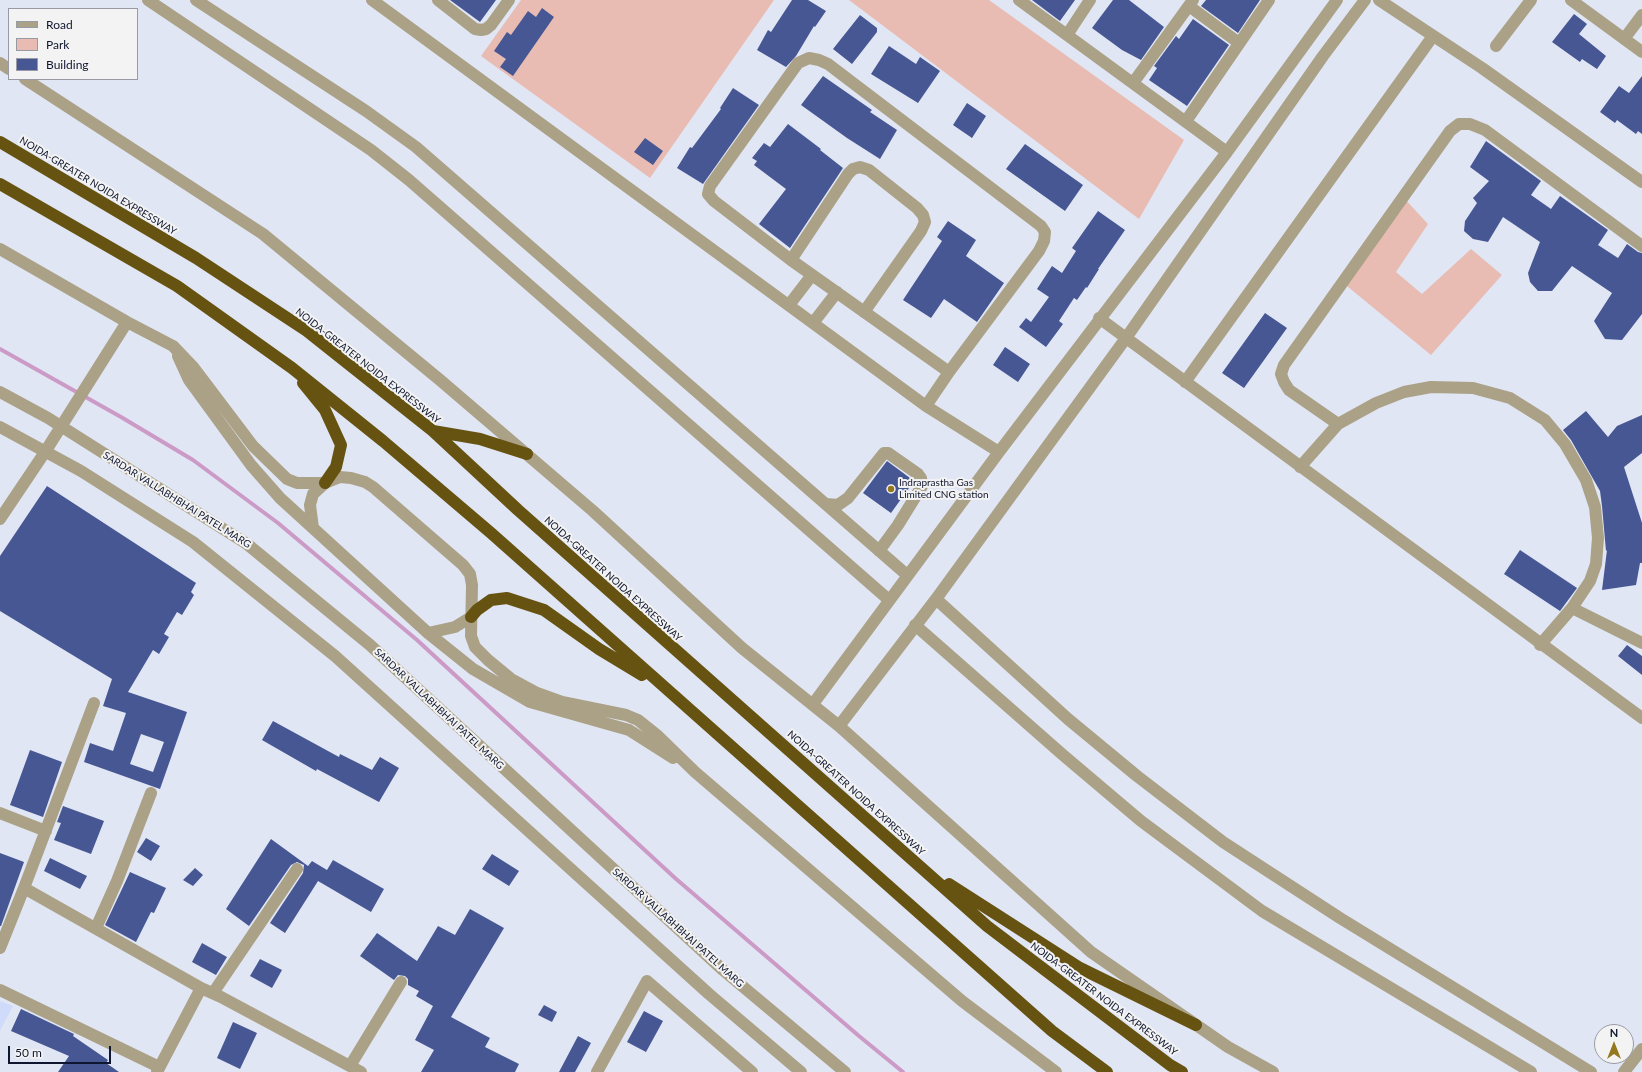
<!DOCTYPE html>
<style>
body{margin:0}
#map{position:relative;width:1642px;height:1072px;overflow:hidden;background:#e1e6f4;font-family:Lato,sans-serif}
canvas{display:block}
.legend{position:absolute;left:8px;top:8px;width:130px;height:72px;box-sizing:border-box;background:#f3f3f3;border:1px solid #989ba5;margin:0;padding:5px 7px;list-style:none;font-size:12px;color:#0f162f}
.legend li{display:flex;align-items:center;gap:8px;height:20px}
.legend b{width:20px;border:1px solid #989ba5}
.north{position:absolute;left:1594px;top:1024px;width:40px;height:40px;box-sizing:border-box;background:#f3f3f3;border:1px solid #989ba5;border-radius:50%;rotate:0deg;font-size:11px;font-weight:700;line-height:16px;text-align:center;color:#0f162f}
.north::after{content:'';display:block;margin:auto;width:14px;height:18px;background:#94781f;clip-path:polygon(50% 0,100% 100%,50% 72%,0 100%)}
.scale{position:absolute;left:8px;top:1046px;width:103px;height:18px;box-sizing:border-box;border:2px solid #0f162f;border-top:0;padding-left:5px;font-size:12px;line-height:14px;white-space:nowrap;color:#0f162f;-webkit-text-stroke:3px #f3f3f3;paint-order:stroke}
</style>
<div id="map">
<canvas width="1642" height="1072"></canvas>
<ul class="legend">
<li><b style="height:5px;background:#aba187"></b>Road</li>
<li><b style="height:11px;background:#e8bcb3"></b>Park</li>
<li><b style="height:11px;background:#465794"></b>Building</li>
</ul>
<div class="north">N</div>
<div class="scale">50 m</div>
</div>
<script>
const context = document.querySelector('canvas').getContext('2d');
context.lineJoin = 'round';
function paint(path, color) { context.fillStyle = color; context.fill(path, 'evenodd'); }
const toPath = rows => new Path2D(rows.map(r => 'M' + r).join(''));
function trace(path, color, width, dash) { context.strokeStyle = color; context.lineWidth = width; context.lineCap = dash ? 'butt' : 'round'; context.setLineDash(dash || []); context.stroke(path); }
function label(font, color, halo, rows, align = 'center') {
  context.font = font + ' Lato,sans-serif'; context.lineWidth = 4; context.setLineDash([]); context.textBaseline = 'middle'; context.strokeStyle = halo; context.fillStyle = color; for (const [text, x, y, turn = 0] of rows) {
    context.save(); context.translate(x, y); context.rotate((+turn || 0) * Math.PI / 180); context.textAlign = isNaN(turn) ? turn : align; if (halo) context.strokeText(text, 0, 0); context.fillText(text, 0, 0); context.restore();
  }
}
paint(toPath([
 [0,1001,13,1006,0,1031]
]), '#d0dafa');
paint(toPath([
 [521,0,774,0,650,178,481,56],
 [849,0,989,0,1184,140,1139,219],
 [1403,197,1428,224,1396,272,1422,294,1471,249,1502,275,1431,355,1342,282]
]), '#e8bcb3');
trace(toPath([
 [0,349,121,417,193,460,278,523,417,640,675,878,859,1036,903,1072]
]), '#cc9ac6', 4);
paint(toPath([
 [450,0,496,0,480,22],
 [792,0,808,0,826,11,815,27,814,26,796,56,786,67,757,50,768,30,771,32],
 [1032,0,1075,0,1060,21],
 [1113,0,1129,0,1164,27,1141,60,1122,50,1092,28],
 [1206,0,1260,0,1238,33,1201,6],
 [542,8,554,17,513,76,500,67,506,59,494,51,507,32,511,35,528,11,536,17],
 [1574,14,1587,24,1579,34,1606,56,1597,69,1582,59,1580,62,1552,42],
 [860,15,877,28,877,32,852,64,833,49],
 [1193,19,1229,45,1187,106,1149,80,1157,68,1154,66,1176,36,1179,39],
 [889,46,916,64,920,57,940,71,918,103,871,74],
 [823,76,872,110,870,112,897,130,880,159,847,138,801,105],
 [1642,76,1642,134,1638,131,1636,134,1617,120,1615,123,1600,112,1619,86,1629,93],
 [733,88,759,105,703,184,677,168,690,147,692,148,721,109,720,108],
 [967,103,986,116,972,138,953,125],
 [788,124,821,149,820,150,843,168,790,248,759,224,786,189,754,165,757,161,752,158,764,143,770,147],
 [645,138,663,151,653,165,634,152],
 [1486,141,1541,181,1531,195,1551,209,1560,196,1608,230,1598,245,1618,258,1627,244,1638,252,1642,253,1642,314,1622,340,1605,339,1594,321,1612,293,1572,266,1552,291,1538,291,1530,282,1528,273,1540,242,1503,217,1488,242,1473,239,1464,231,1465,221,1477,203,1473,198,1489,181,1470,167],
 [1025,144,1083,185,1065,211,1006,169],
 [1098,211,1125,230,1098,269,1099,269,1087,288,1086,287,1077,300,1074,298,1059,321,1063,324,1046,347,1019,327,1026,318,1031,322,1049,297,1037,289,1052,266,1062,273,1076,251,1072,248],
 [948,221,976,240,966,256,1004,283,977,322,944,299,931,318,903,300,942,241,937,237],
 [1265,313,1287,328,1244,388,1222,373],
 [1005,347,1030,364,1018,382,993,365],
 [1586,411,1608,437,1617,426,1642,415,1642,453,1624,467,1642,523,1642,563,1640,563,1636,585,1602,590,1607,550,1606,551,1602,506,1600,491,1571,440,1563,430],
 [887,461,914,481,891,513,863,493],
 [47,486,196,583,191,592,194,595,182,615,177,612,164,634,169,637,159,654,153,650,128,692,187,712,160,789,84,762,90,743,113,751,126,713,103,706,112,679,0,611,0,556],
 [141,734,164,742,153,772,130,764],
 [1520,550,1577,588,1560,611,1504,574],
 [1627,645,1642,656,1642,675,1618,656],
 [273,721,339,757,340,754,372,770,380,757,399,768,379,802,317,769,316,771,262,740],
 [30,750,62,762,43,817,10,805],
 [63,806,104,821,91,854,54,840,61,823,57,822],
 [146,838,160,846,151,861,137,852],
 [271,839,308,866,312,861,327,870,333,860,384,889,371,912,318,881,285,933,270,923,303,873,304,865,297,862,291,865,249,926,226,909],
 [0,853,24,862,1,926,0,926],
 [492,854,519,871,509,886,482,869],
 [50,858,87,876,80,889,44,871],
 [195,868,203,875,193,886,183,880],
 [130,872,166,888,154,913,151,912,136,942,105,925],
 [470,909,504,928,451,1017,490,1038,485,1047,519,1064,515,1072,421,1072,434,1050,415,1040,433,1006,416,996,419,991,408,985,408,979,405,976,398,975,394,980,360,956,377,933,417,961,438,926,455,935],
 [202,943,227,957,216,975,192,962],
 [260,959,282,970,272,988,250,976],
 [544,1005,557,1012,552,1022,538,1015],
 [21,1009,74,1034,73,1036,108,1060,106,1063,119,1072,58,1072,69,1056,11,1031],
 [644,1011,663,1021,646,1052,627,1042],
 [233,1022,257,1033,240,1069,217,1058],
 [578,1036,591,1043,575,1072,559,1072]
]), '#465794');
trace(toPath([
 [148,0,371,150,409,180,889,600],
 [196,0,366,111,416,147,907,575],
 [372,0,926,406,999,452],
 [438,0,475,29,481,30,486,29,491,25,509,0],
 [1019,0,1227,152],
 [1379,0,1482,68,1642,182],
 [1571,0,1642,52],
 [1189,6,1239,43],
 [1067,35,1090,0],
 [1624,39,1642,15],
 [1496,46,1531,0],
 [0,63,9,69],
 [25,79,263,234,440,380,593,511,742,648,839,726,1091,952,1228,1047,1273,1072],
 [1133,83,1193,0],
 [1186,121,1269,0],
 [0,249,127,322,173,346,194,368,253,446,287,479,297,483,325,483,340,477,351,478,365,482,373,487,463,565,470,574,472,585,471,636,475,647,488,660,511,679,537,693,562,702,626,715,638,720,658,736,695,772,962,1001,1056,1072],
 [791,260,848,174,853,169,860,167,869,170,917,208,923,215,925,222,921,231,864,312],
 [789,305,812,275],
 [1099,318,1642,718],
 [813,323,837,292],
 [178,356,189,380,251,465,280,498,428,633,473,669,530,702,629,730,673,758],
 [1185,382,1433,36],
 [0,392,48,418,247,544,370,645,723,970,845,1072],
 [926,406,949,372,1039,251,1044,241,1045,232,1041,226,828,64,819,60,809,58,798,63,710,186,708,194,714,201,791,260,949,372],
 [1338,424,1289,390,1284,382,1281,374,1284,365,1450,131,1459,124,1470,124,1485,130,1642,246],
 [0,427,81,471,193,542,335,656,709,994,801,1072],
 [1300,467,1338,424,1376,403,1404,392,1431,387,1473,388,1510,398,1545,420,1565,444,1586,480,1595,507,1598,538,1596,564,1590,581,1572,608,1540,645],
 [826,504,838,505,848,498,884,453,888,453,918,474,921,478,922,486,898,525,879,551],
 [0,519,45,452,127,322],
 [313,528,310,505,313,494,325,483],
 [936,599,1068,719,1137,776,1223,842,1340,918,1591,1072],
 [1572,608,1642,643],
 [915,625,1063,755,1141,821,1262,911,1531,1072],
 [428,633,455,627,471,617],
 [813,704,999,452,1227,152,1337,0],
 [839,726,936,599,1126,338,1323,56,1365,0],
 [0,813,46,831],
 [24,888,94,703],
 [96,928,117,881,151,793],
 [0,948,24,888,201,988],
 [0,990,159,1067],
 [213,993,297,869],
 [350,1066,401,982],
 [157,1072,201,988,221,997,361,1072],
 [597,1072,647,981,752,1072],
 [1624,1072,1642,1049]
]), '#aba187', 12);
trace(toPath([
 [0,142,196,258,307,331,433,431,518,510,987,926,1170,1065,1182,1072],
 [0,184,177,286,292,368,383,441,491,533,1052,1031,1107,1072],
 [303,383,325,410,341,445,336,467,325,483],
 [433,431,480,439,527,454],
 [471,617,477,610,491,600,507,598,544,610,599,649,642,675],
 [949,884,1080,968,1196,1025]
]), '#675311', 12);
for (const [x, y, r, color] of [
 [891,489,4,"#94781f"]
]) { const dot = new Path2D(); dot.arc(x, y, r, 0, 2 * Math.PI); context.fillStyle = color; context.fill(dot); trace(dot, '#f3f3f3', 1.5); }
label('10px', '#0f162f', '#f3f3f3', [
 ["NOIDA-GREATER NOIDA EXPRESSWAY",98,186,31],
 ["NOIDA-GREATER NOIDA EXPRESSWAY",368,366,38],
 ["SARDAR VALLABHBHAI PATEL MARG",177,500,32],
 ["NOIDA-GREATER NOIDA EXPRESSWAY",613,579,42],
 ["SARDAR VALLABHBHAI PATEL MARG",439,709,43],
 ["NOIDA-GREATER NOIDA EXPRESSWAY",856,793,42],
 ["SARDAR VALLABHBHAI PATEL MARG",678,928,42],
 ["NOIDA-GREATER NOIDA EXPRESSWAY",1104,999,37]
]);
label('10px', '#0f162f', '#f3f3f3', [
 ["Indraprastha Gas",899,483],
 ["Limited CNG station",899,495]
], 'left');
</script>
